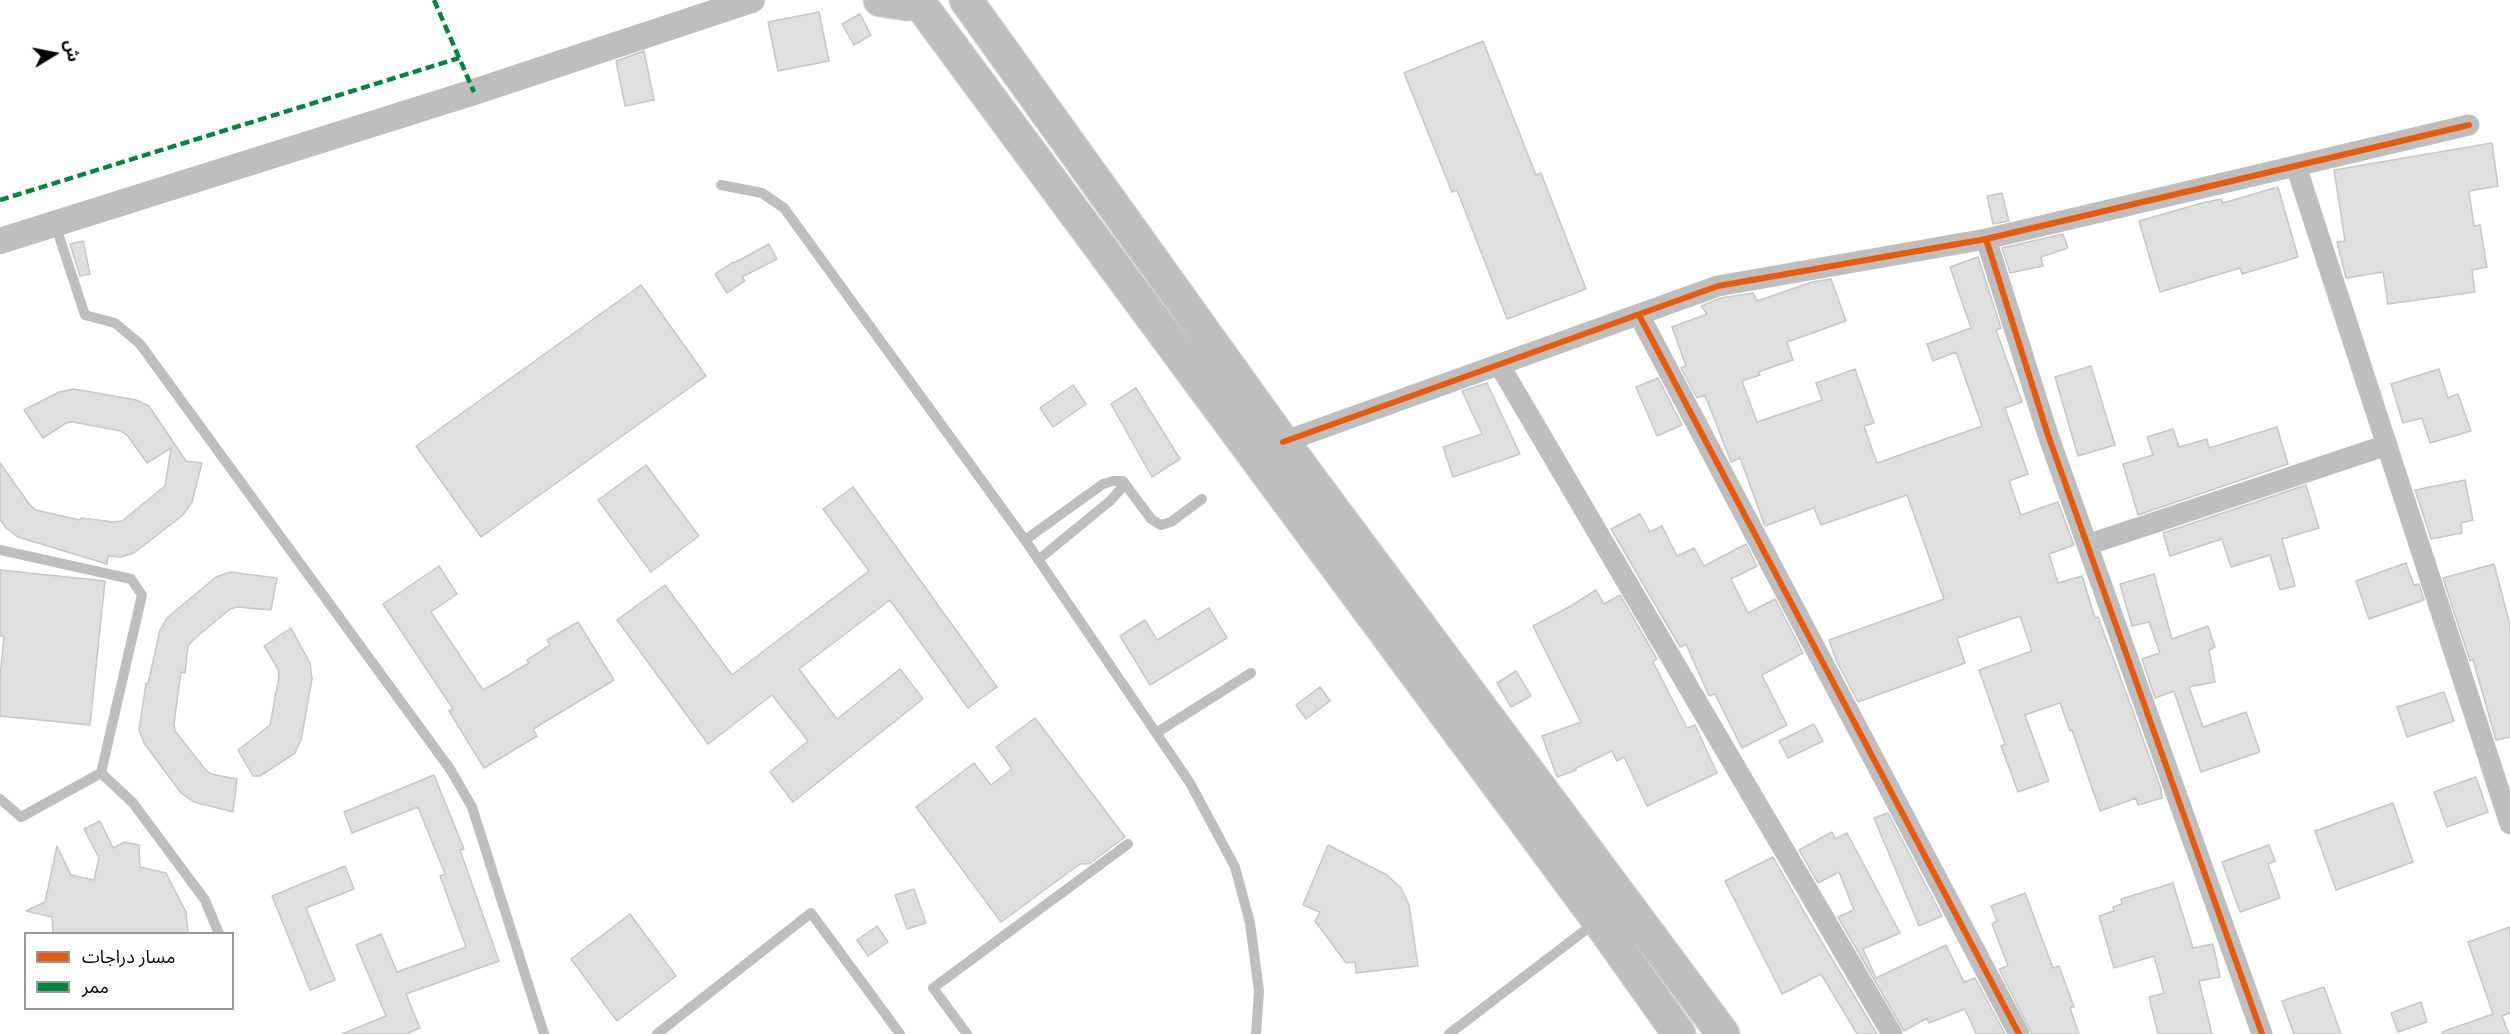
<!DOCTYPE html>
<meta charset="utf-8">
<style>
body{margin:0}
#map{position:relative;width:2510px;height:1034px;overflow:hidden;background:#fff;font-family:"Fira Sans Condensed","Noto Sans Arabic",sans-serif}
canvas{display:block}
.legend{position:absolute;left:24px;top:932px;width:210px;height:78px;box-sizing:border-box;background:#fff;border:2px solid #999;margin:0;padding:8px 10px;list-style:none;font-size:18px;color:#000}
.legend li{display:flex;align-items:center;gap:12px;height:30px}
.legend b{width:30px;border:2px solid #999}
.north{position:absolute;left:24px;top:24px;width:60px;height:60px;-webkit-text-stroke:4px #fff;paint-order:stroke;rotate:80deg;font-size:16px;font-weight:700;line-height:24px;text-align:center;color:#000}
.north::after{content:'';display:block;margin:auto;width:21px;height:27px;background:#000;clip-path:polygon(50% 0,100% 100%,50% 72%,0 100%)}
</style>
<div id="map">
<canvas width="2510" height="1034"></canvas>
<ul class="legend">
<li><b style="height:8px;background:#e8590c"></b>مسار دراجات</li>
<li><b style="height:8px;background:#00873e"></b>ممر</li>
</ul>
<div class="north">ش</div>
</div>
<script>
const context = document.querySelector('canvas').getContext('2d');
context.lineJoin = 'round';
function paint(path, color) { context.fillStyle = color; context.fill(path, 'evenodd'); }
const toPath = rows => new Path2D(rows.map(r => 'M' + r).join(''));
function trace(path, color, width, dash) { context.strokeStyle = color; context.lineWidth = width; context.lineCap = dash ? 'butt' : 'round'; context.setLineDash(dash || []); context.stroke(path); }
const building = toPath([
 [819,12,829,61,778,71,768,22,819,12],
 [860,14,871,35,854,45,842,24,860,14],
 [1483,41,1536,175,1541,173,1586,289,1507,319,1457,190,1452,192,1404,73,1483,41],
 [644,51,654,100,625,106,616,61,644,51],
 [2492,143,2498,186,2469,191,2474,226,2480,225,2487,267,2472,270,2475,292,2388,304,2383,272,2346,278,2337,242,2345,241,2334,170,2492,143],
 [2278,187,2298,257,2242,274,2240,268,2160,292,2139,221,2202,203,2221,199,2223,203,2278,187],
 [2002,193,2009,221,1993,224,1987,196,2002,193],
 [2063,234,2068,248,2041,257,2043,266,2010,273,2002,248,2063,234],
 [83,241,90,274,80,276,70,244,83,241],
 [769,244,777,259,742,277,745,281,727,293,715,274,733,262,734,263,769,244],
 [1978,257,2001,328,1996,330,2022,402,2005,408,2028,474,2009,481,2021,515,2058,502,2074,545,2049,554,2058,583,2082,576,2095,618,2098,617,2131,706,2161,789,2162,798,2138,805,2136,798,2100,811,2072,730,2070,731,2060,703,2025,715,2049,781,2018,792,2001,746,2005,744,1979,670,2032,651,2020,616,1957,638,1965,663,1858,702,1837,662,1829,640,1944,599,1907,495,1821,525,1814,508,1765,526,1740,458,1731,462,1705,395,1697,398,1681,368,1686,366,1672,327,1707,314,1701,306,1721,298,1753,293,1757,301,1812,282,1831,279,1846,321,1787,342,1793,360,1758,372,1760,375,1742,381,1757,422,1822,400,1816,383,1855,369,1874,423,1864,426,1877,463,1982,426,1956,352,1933,361,1927,344,1971,328,1950,267,1978,257],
 [641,285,706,376,481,537,416,446,641,285],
 [2091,366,2115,445,2078,456,2055,377,2091,366],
 [2439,369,2448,398,2458,394,2471,431,2430,443,2422,418,2403,423,2391,384,2439,369],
 [1658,378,1682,425,1657,436,1636,387,1658,378],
 [1487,383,1520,454,1453,477,1443,447,1482,434,1462,391,1487,383],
 [1073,385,1086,404,1053,427,1040,408,1073,385],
 [1136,388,1180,459,1152,477,1111,404,1136,388],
 [74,389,136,400,149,406,186,461,202,463,192,502,183,515,134,553,121,557,108,556,107,564,18,537,6,528,0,520,0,463,30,505,36,510,80,520,81,518,114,522,122,521,165,486,171,448,147,463,127,435,121,431,73,422,66,423,43,438,24,410,59,392,74,389],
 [2277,427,2288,464,2138,515,2123,464,2153,455,2147,437,2173,429,2179,447,2207,439,2209,448,2277,427],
 [646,465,699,536,651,572,598,500,646,465],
 [2465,480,2473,520,2461,523,2462,533,2431,539,2415,490,2465,480],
 [2306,485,2319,528,2282,539,2295,586,2280,590,2270,555,2231,567,2222,539,2170,556,2163,533,2306,485],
 [853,487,997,687,968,708,890,600,799,669,837,719,900,669,923,699,793,802,770,772,808,741,772,695,708,744,617,620,665,585,732,675,869,571,823,509,853,487],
 [1640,514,1650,532,1662,526,1677,556,1694,548,1704,566,1746,544,1757,566,1731,579,1748,613,1775,599,1803,653,1762,675,1787,725,1742,748,1715,694,1709,696,1686,644,1680,647,1611,529,1640,514],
 [2406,563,2414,585,2419,584,2424,600,2369,619,2356,581,2406,563],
 [2494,564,2510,625,2510,737,2496,740,2473,660,2470,661,2443,578,2494,564],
 [439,566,457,594,431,612,483,690,529,663,527,660,550,645,547,640,578,622,614,680,533,729,537,736,484,768,449,711,453,709,383,604,439,566],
 [0,570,105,581,90,725,0,716,0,677,4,636,0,636,0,570],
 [230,572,277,578,271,610,237,607,230,609,193,640,188,646,185,673,181,672,174,724,175,731,205,769,211,774,237,779,233,812,194,802,181,793,144,743,139,730,146,683,148,684,160,630,168,617,216,577,230,572],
 [2154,574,2172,639,2208,626,2215,647,2209,650,2215,682,2189,687,2203,727,2246,712,2260,752,2201,772,2174,691,2155,698,2142,659,2160,653,2149,622,2132,626,2120,584,2154,574],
 [1596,590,1604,604,1620,595,1657,659,1653,662,1687,728,1695,725,1717,773,1647,806,1624,757,1617,761,1612,751,1576,768,1576,770,1557,777,1542,736,1581,722,1533,626,1571,606,1596,590],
 [1209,608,1227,638,1150,685,1120,636,1145,620,1157,640,1209,608],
 [291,628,310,663,312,679,301,740,295,753,260,776,253,776,238,750,270,725,279,677,278,669,264,646,291,628],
 [1516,671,1531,696,1511,707,1497,683,1516,671],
 [1320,687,1330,701,1306,719,1296,705,1320,687],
 [2444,692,2454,721,2407,737,2397,707,2444,692],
 [1035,718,1125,837,1089,864,1080,864,1001,922,916,807,974,763,991,785,1012,769,996,747,1035,718],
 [1814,724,1823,741,1788,758,1779,741,1814,724],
 [434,775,464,849,460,850,499,961,406,994,420,1028,406,1034,342,1034,386,1016,356,945,381,934,397,972,466,947,440,876,445,874,418,807,352,833,344,812,434,775],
 [2476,777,2488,812,2447,827,2434,792,2476,777],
 [2393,803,2413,862,2336,890,2315,831,2393,803],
 [1888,813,1942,916,1919,926,1874,818,1888,813],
 [100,821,113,848,125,842,139,845,140,867,166,873,186,912,188,933,53,933,52,917,26,911,45,902,57,846,71,875,94,880,99,858,84,829,100,821],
 [1832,832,1835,839,1847,833,1900,933,1863,949,1876,978,1946,945,1964,982,1975,978,2005,1034,1976,1034,1965,1009,1929,1023,1927,1018,1904,1031,1838,917,1854,910,1839,872,1818,883,1799,850,1832,832],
 [1328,845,1387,875,1401,888,1409,905,1418,966,1356,973,1355,962,1346,963,1315,921,1320,912,1303,905,1328,845],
 [2269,845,2275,861,2268,864,2280,898,2240,912,2222,862,2269,845],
 [1773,857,1813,927,1877,1034,1857,1034,1821,974,1782,994,1725,881,1773,857],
 [345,866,354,889,306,908,335,980,310,990,272,896,345,866],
 [2173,883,2193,948,2213,944,2220,977,2199,981,2212,1034,2158,1034,2149,997,2164,993,2154,956,2114,968,2099,916,2114,911,2113,907,2122,904,2121,899,2173,883],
 [914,889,926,923,907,929,895,895,914,889],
 [2025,893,2053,968,2059,966,2074,1007,2070,1008,2079,1034,2032,1034,1999,969,2008,966,1992,924,1997,921,1991,906,2025,893],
 [630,914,676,976,617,1021,571,959,630,914],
 [877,926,888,942,868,956,857,940,877,926],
 [2510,927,2510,1013,2502,1016,2509,1034,2442,1034,2442,1032,2493,1014,2468,942,2510,927],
 [2324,987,2341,1034,2294,1034,2282,1001,2324,987],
 [2421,1002,2427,1022,2398,1032,2391,1013,2421,1002]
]);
paint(building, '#dfdfdf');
trace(building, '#c7c7c7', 1.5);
const trunk = toPath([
 [880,0,906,4,921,0],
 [966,0,1283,442,1723,1034],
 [918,1,1598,920,1679,1034]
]);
trace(trunk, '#dbdbdb', 35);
trace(toPath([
 [721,185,762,193,784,208,1025,540,1190,783,1235,867,1250,923,1259,991,1256,1034],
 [55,224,85,315,115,323,140,344,450,769,472,807,544,1034],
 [1123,481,1151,519,1161,525,1171,522,1202,499],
 [1025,540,1103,484,1113,481,1123,481],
 [0,550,131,579,142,595,101,773,21,817,0,799],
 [1038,560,1110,501,1120,490,1123,481],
 [1156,733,1251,673],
 [101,773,133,803,205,900,219,934],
 [657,1034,811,913,900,1034],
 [967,1034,933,988,1128,844],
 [1449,1034,1596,922]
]), '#bebebe', 10);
trace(toPath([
 [2296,166,2510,824],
 [1986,239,2048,435,2262,1034],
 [1639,315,2019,1034],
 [1500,366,1892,1034],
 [1283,442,1718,286,1986,239,2469,125],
 [2087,545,2387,445]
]), '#bebebe', 21);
trace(toPath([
 [0,241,474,92,752,0]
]), '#bebebe', 26);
trace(trunk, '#bebebe', 33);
trace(toPath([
 [434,0,474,92],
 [0,200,459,58]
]), '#00873e', 4.5, [9, 4.5]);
trace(toPath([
 [1986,239,2048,435,2262,1034],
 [1639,315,2019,1034],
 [1283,442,1718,286,1986,239,2469,125]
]), '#e8590c', 6);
</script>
